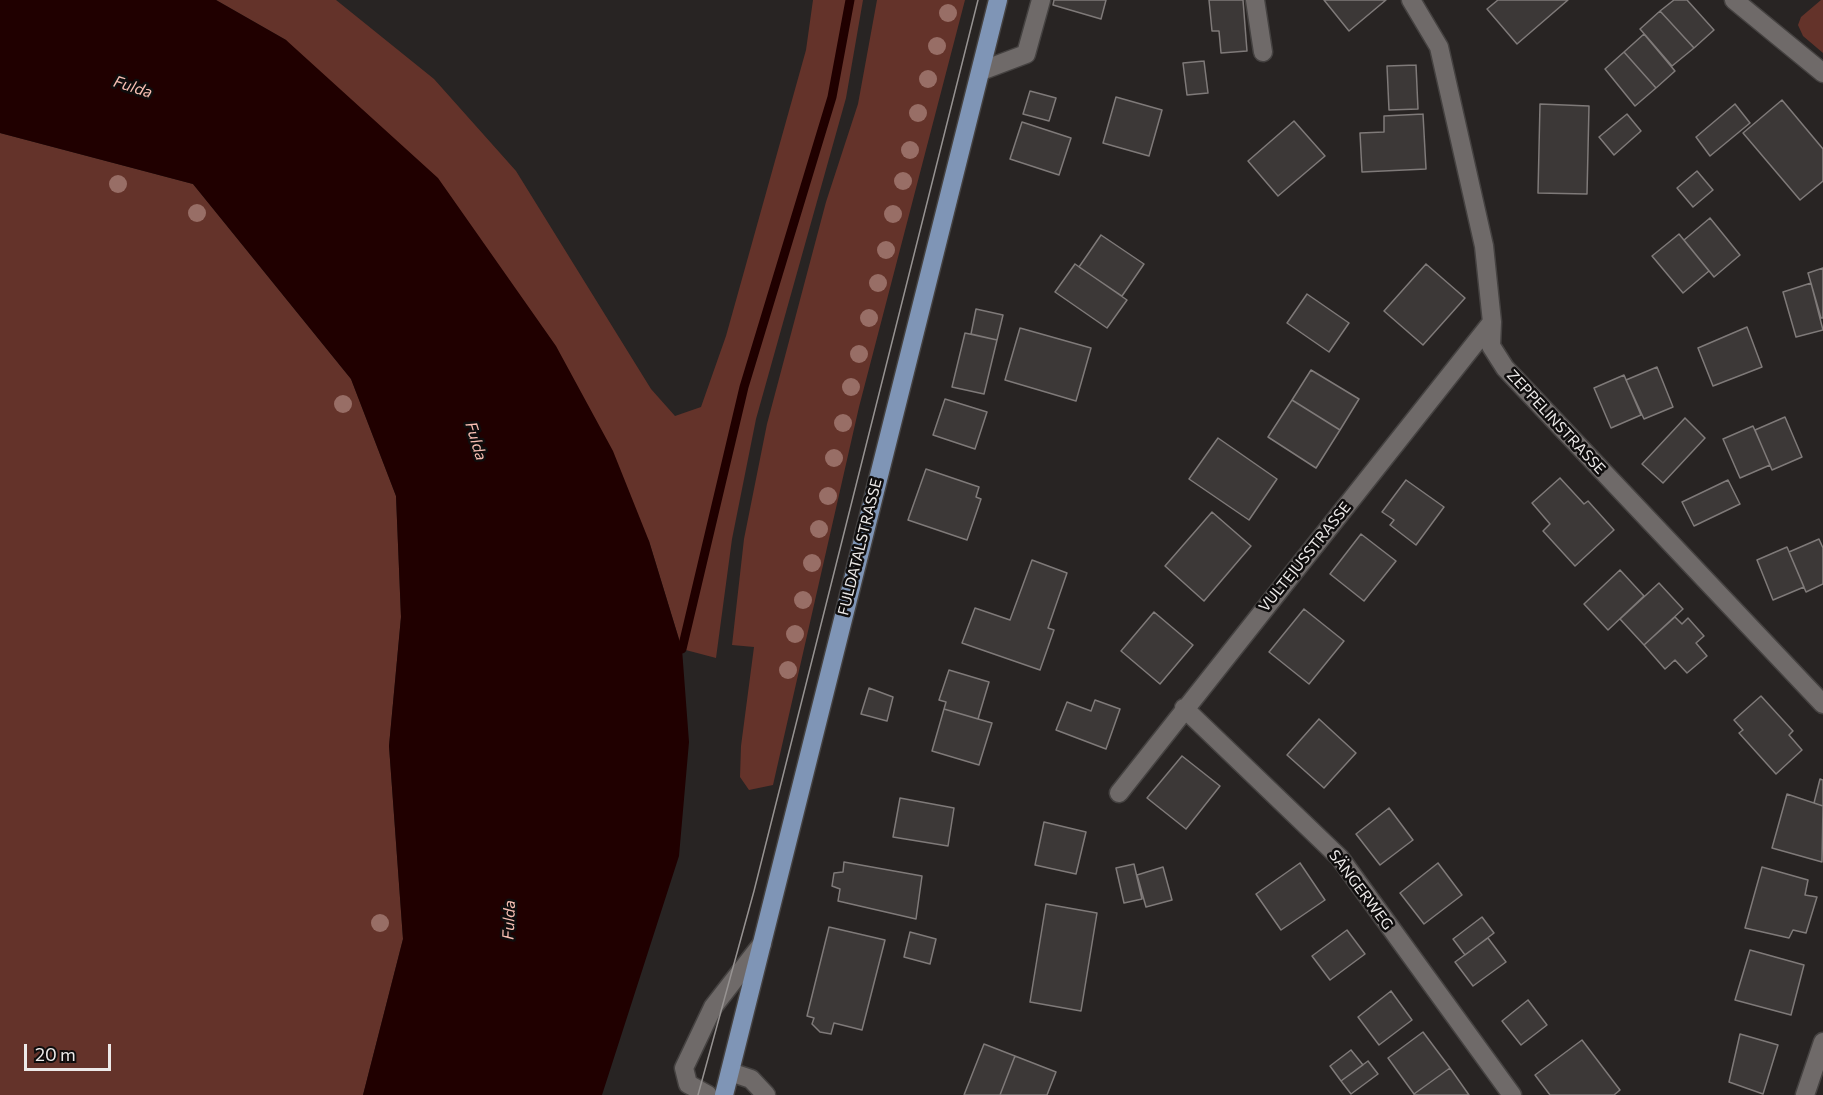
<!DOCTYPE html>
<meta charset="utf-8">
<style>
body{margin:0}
#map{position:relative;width:1823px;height:1095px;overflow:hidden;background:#282423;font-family:Commissioner,sans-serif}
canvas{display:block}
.scale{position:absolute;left:24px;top:1044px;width:87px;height:27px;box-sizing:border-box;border:3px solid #edeae9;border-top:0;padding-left:8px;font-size:18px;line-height:21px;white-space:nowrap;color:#edeae9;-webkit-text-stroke:4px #0f0d0d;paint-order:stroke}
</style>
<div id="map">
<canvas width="1823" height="1095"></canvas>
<div class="scale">20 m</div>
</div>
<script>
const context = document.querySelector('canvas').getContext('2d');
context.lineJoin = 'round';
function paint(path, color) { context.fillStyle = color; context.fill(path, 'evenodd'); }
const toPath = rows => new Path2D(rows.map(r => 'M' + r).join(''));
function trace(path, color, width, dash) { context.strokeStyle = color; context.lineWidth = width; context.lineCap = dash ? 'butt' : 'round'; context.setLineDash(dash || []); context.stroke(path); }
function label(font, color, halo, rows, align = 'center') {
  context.font = font + ' Commissioner,sans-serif'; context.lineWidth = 5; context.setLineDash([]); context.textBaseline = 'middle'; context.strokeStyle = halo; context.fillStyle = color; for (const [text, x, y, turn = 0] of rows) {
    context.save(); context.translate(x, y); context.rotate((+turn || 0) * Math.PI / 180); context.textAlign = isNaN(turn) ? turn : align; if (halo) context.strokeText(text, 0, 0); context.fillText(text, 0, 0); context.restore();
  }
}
paint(toPath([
 [216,0,336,0,434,79,516,171,651,389,675,416,701,407,726,336,806,50,813,0,863,0,846,98,756,419,732,539,716,658,682,649,649,541,286,40],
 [877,0,965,0,859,407,773,785,749,790,740,777,741,746,754,647,732,645,744,539,767,424,826,202,858,104],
 [1821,0,1823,0,1823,53,1803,36,1798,25,1801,17],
 [0,133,193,184,351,379,396,496,401,617,389,746,403,939,363,1095,0,1095]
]), '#64332a');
paint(toPath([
 [0,0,216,0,286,40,438,178,556,346,613,451,649,541,682,649,689,742,679,856,602,1095,363,1095,403,939,389,746,401,617,396,496,351,379,193,184,0,133]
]), '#200000');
trace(toPath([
 [682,649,744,387,832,97,850,0]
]), '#200000', 9);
const building = toPath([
 [1054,0,1106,0,1101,19,1053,5,1054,0],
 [1209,0,1243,0,1247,51,1221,53,1219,31,1212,31,1209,0],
 [1324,0,1386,0,1349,31,1324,0],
 [1498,0,1568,0,1517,44,1487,9,1498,0],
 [1674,0,1687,0,1714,30,1694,48,1660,11,1674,0],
 [1660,11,1694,48,1672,66,1640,29,1660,11],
 [1644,34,1675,71,1656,88,1624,52,1644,34],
 [1624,52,1656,88,1635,106,1605,69,1624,52],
 [1204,61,1208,93,1187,95,1183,63,1204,61],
 [1416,65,1418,109,1389,110,1387,66,1416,65],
 [1030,91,1056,98,1049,121,1023,114,1030,91],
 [1116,97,1162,110,1149,156,1103,143,1116,97],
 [1782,100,1823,149,1823,181,1800,200,1743,133,1782,100],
 [1540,104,1589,106,1587,194,1538,193,1540,104],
 [1735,104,1750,123,1710,156,1696,137,1735,104],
 [1423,114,1426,169,1362,172,1360,133,1384,132,1384,116,1423,114],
 [1627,114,1641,131,1614,155,1599,137,1627,114],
 [1294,121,1325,156,1278,196,1248,161,1294,121],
 [1022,122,1071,138,1059,175,1010,159,1022,122],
 [1697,171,1713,190,1693,207,1677,188,1697,171],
 [1710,218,1740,255,1714,277,1684,240,1710,218],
 [1679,234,1709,271,1683,293,1652,256,1679,234],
 [1101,235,1144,264,1122,296,1079,267,1101,235],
 [1075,264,1127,300,1107,328,1055,292,1075,264],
 [1426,264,1465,298,1423,345,1384,311,1426,264],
 [1823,268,1823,318,1821,318,1808,273,1823,268],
 [1811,283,1823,330,1796,337,1783,292,1811,283],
 [1307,294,1349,323,1329,352,1287,323,1307,294],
 [976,309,1003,315,997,340,971,334,976,309],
 [1747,327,1762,367,1713,386,1698,348,1747,327],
 [1020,328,1091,348,1076,401,1005,380,1020,328],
 [965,333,997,340,984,394,952,387,965,333],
 [1657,367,1673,407,1644,419,1626,380,1657,367],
 [1311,370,1359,399,1340,430,1292,400,1311,370],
 [1624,375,1641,415,1611,428,1594,388,1624,375],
 [945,399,987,412,975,449,933,435,945,399],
 [1292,400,1340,430,1316,468,1268,437,1292,400],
 [1785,417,1802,457,1772,470,1755,430,1785,417],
 [1685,418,1705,438,1663,483,1642,464,1685,418],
 [1753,426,1770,465,1740,478,1723,439,1753,426],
 [1218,438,1277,479,1249,520,1189,479,1218,438],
 [926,469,979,487,976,497,981,499,967,540,908,520,926,469],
 [1560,478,1584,504,1588,501,1614,530,1575,566,1543,531,1550,524,1532,503,1560,478],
 [1406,480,1444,507,1416,545,1390,525,1394,520,1382,512,1406,480],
 [1728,480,1740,504,1694,526,1682,502,1728,480],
 [1212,512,1251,546,1204,601,1165,566,1212,512],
 [1361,534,1396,561,1364,601,1330,574,1361,534],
 [1819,539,1823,548,1823,584,1806,592,1789,552,1819,539],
 [1787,547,1804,587,1773,600,1757,560,1787,547],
 [1032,560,1067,573,1048,628,1054,630,1040,670,962,643,975,608,1010,620,1032,560],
 [1620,570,1644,596,1608,630,1584,604,1620,570],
 [1659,583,1683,609,1644,645,1620,619,1659,583],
 [1304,609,1344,641,1309,684,1269,652,1304,609],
 [1154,612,1193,645,1160,684,1121,651,1154,612],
 [1675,617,1682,624,1688,618,1704,636,1696,643,1707,656,1687,673,1675,660,1665,669,1644,645,1675,617],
 [949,670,989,682,978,719,944,709,946,702,939,700,949,670],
 [869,688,893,697,887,721,861,714,869,688],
 [1761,696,1793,731,1789,735,1802,750,1776,774,1739,733,1743,730,1734,720,1761,696],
 [1095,700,1120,709,1106,749,1056,730,1067,702,1091,711,1095,700],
 [944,709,992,723,979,765,932,751,944,709],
 [1319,719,1356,753,1324,788,1287,755,1319,719],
 [1182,756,1220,786,1186,829,1147,798,1182,756],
 [1820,779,1823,780,1823,806,1814,803,1820,779],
 [1787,794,1823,806,1822,862,1772,848,1787,794],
 [900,798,954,808,948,846,893,837,900,798],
 [1389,808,1413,840,1380,865,1356,834,1389,808],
 [1044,822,1086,832,1076,874,1035,865,1044,822],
 [844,862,922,876,916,919,838,901,840,889,832,886,834,873,843,872,844,862],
 [1300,863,1325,900,1281,930,1256,894,1300,863],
 [1438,863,1462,895,1424,924,1400,893,1438,863],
 [1134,864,1142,899,1124,903,1116,868,1134,864],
 [1163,867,1172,900,1146,907,1137,875,1163,867],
 [1762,867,1808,880,1805,895,1817,897,1806,933,1793,930,1789,938,1745,928,1762,867],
 [1046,904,1097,913,1081,1011,1030,1002,1046,904],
 [1482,917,1494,933,1465,955,1453,939,1482,917],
 [829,927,885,940,862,1030,834,1023,831,1034,820,1032,812,1024,814,1018,807,1016,829,927],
 [1347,930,1365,954,1330,980,1312,956,1347,930],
 [910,932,936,939,930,964,904,957,910,932],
 [1488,938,1506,962,1473,986,1455,962,1488,938],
 [1750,950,1804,965,1791,1015,1735,1000,1750,950],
 [1391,991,1412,1020,1379,1045,1358,1017,1391,991],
 [1528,1000,1547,1025,1521,1045,1502,1021,1528,1000],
 [1423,1032,1450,1068,1414,1094,1388,1058,1423,1032],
 [1740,1034,1778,1045,1763,1094,1729,1082,1740,1034],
 [1582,1040,1620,1090,1614,1095,1550,1095,1535,1075,1582,1040],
 [984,1044,1015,1056,1000,1095,964,1095,984,1044],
 [1351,1050,1363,1065,1341,1081,1330,1066,1351,1050],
 [1015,1056,1056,1072,1047,1095,1000,1095,1015,1056],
 [1368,1061,1378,1074,1351,1094,1341,1081,1368,1061],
 [1450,1068,1469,1095,1414,1095,1414,1094,1450,1068]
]);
paint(building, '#3c3837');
trace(building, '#7f7a79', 1.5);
const minor = toPath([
 [1255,0,1263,52],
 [1411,0,1439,47,1484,246,1492,322,1491,346,1505,368,1823,704],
 [1734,0,1823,73],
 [981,71,1026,54,1041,0],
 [1184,708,1340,858,1512,1095],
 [1119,793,1492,322],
 [730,1072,751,1079,766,1095],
 [708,1095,688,1084,684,1068,713,1007,762,944],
 [1805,1095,1823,1042]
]);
const major = toPath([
 [724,1095,998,0]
]);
trace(minor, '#454241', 21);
trace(major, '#454241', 21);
trace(minor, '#6f6a69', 18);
trace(major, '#7f95b6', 18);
trace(toPath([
 [698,1095,754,891,978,0]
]), '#979392', 1.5);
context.fillStyle = '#986e66';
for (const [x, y] of [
 [948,13],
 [937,46],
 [928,79],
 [918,113],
 [910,150],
 [903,181],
 [118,184],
 [197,213],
 [893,214],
 [886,250],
 [878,283],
 [869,318],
 [859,354],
 [851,387],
 [343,404],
 [843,423],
 [834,458],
 [828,496],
 [819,529],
 [812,563],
 [803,600],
 [795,634],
 [788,670],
 [380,923]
]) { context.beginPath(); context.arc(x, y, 9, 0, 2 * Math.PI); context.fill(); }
label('15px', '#edeae9', '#0f0d0d', [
 ["ZEPPELINSTRASSE",1556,422,47],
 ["FULDATALSTRASSE",860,547,-76],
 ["VULTEJUSSTRASSE",1305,557,-51],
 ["SÄNGERWEG",1361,890,53]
]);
label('italic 16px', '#f6beb2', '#0f0d0d', [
 ["Fulda",133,87,18],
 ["Fulda",476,441,73],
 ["Fulda",509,920,-88]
]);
</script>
